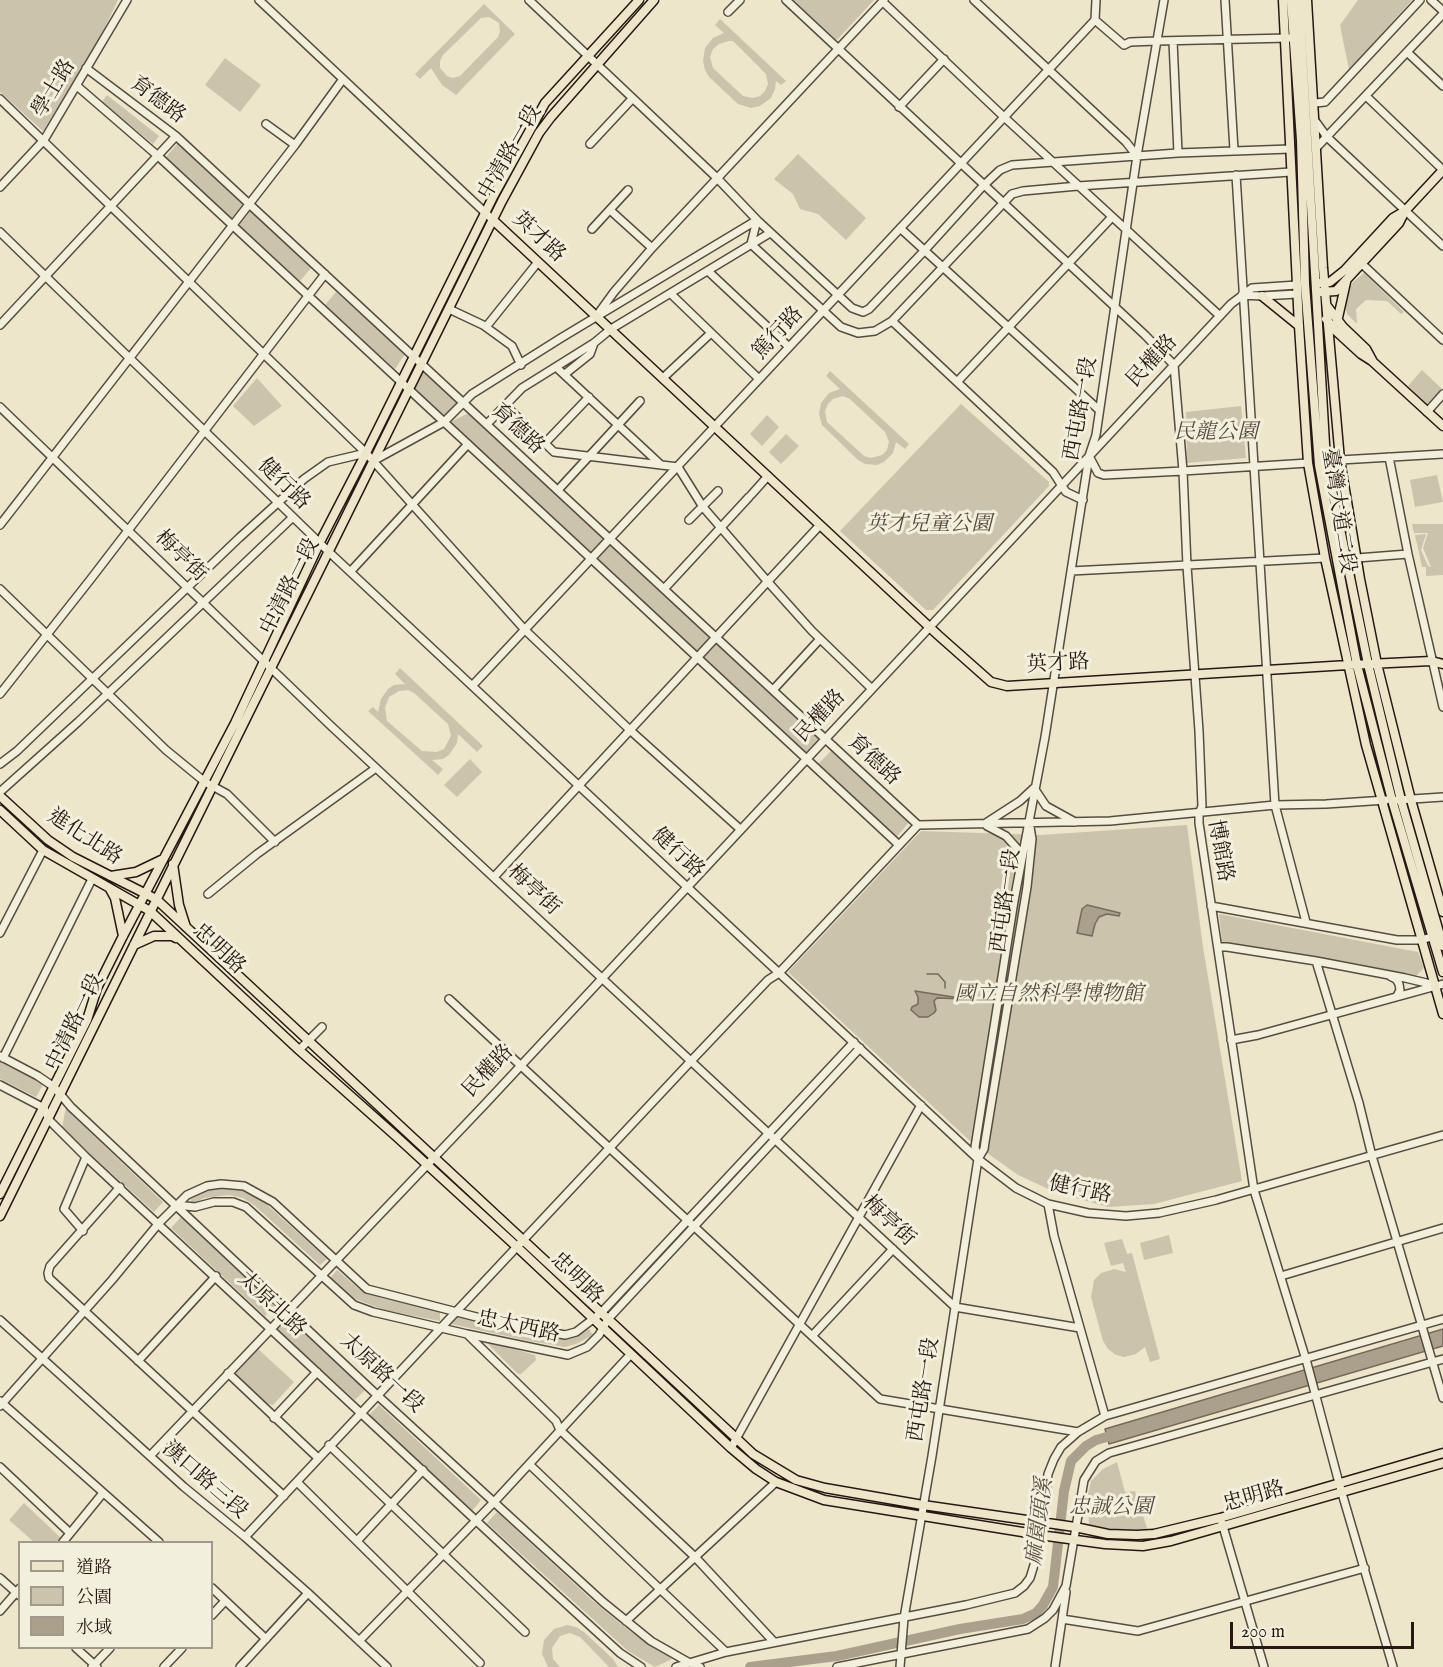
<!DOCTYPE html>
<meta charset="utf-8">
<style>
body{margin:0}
#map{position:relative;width:1443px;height:1667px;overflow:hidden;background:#ede6cb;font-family:"IM FELL English","Noto Serif TC",serif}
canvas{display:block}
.legend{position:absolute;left:18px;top:1541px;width:195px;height:108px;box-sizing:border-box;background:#f3efdd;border:2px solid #a1998c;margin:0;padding:8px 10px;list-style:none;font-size:18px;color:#271812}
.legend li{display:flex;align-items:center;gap:12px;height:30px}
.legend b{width:30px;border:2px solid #a1998c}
.scale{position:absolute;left:1230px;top:1622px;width:184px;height:27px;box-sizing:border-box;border:3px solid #271812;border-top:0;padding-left:8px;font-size:18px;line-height:21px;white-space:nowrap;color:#271812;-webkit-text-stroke:4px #f3efdd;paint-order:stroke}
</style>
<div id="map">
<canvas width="1443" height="1667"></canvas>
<ul class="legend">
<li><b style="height:8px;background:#ede6cb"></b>道路</li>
<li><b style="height:16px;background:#cbc3ac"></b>公園</li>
<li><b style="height:16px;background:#aaa08c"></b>水域</li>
</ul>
<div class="scale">200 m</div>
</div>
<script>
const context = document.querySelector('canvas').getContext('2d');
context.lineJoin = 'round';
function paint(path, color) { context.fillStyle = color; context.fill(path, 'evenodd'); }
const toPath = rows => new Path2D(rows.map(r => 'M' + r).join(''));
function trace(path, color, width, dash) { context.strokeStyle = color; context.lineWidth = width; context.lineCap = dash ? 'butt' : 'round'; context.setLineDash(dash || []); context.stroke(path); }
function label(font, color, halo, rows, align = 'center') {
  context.font = font + ' "IM FELL English","Noto Serif TC",serif'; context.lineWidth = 6; context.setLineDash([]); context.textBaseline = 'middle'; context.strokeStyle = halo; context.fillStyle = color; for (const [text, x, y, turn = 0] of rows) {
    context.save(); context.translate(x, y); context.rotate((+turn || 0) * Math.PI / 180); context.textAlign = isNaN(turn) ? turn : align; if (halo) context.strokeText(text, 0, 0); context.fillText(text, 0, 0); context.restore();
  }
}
paint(toPath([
 [0,0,118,0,97,44,43,131,0,92],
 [792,0,874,0,836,41],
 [1358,0,1412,0,1349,70,1340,25],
 [484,4,515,34,456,95,442,85,431,68,420,79,415,74],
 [489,17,499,23,500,31,498,37,460,76,453,78,447,76,440,68,440,61,443,55,481,18],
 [720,19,786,81,781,85,776,81,775,89,771,98,760,106,751,108,738,104,709,77,705,70,703,61,705,48,713,38,724,33,715,25],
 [729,41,733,41,766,74,768,84,765,91,760,96,753,98,743,96,713,68,710,57,713,49,719,44],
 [225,58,261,85,240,112,205,85],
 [107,95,159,136,153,144,102,102],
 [178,143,243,204,231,219,166,157],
 [798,154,866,218,846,240,818,214,800,209,793,194,774,179],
 [251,210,312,267,300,281,239,225],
 [1364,273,1404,312,1401,314,1387,301,1366,300,1356,309,1357,324,1347,314,1345,306,1348,290,1353,282],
 [336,292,405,354,395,369,325,305],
 [423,370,458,403,444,417,414,389],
 [1422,370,1442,389,1427,404,1408,386],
 [830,371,909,444,905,449,896,442,893,453,884,462,877,465,865,464,858,460,822,425,819,414,821,403,829,393,840,389,826,376],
 [843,396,850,399,885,432,889,442,887,450,882,455,871,458,864,456,827,422,825,411,828,404,833,399],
 [257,378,282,406,254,426,233,406],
 [961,404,1049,482,1049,486,933,610,926,610,840,531],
 [1241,406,1246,458,1187,463,1186,412],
 [469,413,607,539,592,556,450,422],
 [767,415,779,427,762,446,750,434],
 [786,434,799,446,781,464,769,452],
 [1437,475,1443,502,1415,507,1410,480],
 [1412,524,1443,524,1443,575,1426,576,1426,567,1422,567,1415,535,1426,534,1421,550,1428,566,1431,567,1423,548,1428,533,1414,533],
 [611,543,713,637,697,655,596,560],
 [717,641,822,738,805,755,701,658],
 [400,668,483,746,477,752,458,734,457,743,449,755,443,759,432,760,443,769,438,775,368,711,373,707,378,712,381,699,388,689,394,685,405,684,395,674],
 [408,690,414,693,448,724,451,736,444,749,437,752,422,751,387,721,385,708,389,697,399,691],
 [831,751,909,822,895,839,817,765],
 [470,759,482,772,457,797,444,785],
 [1187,825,1203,947,1242,1181,1154,1204,1108,1207,1057,1193,1018,1175,969,1140,788,972,921,831,1041,835],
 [1219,914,1418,952,1424,968,1415,977,1222,942],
 [0,1059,44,1083,36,1097,0,1079],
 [66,1107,73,1116,163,1202,154,1212,62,1128],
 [223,1187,246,1191,256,1195,327,1259,320,1265,254,1205,243,1198,229,1195,204,1198,193,1204,190,1199,200,1192],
 [181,1217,275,1305,265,1316,171,1228],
 [1169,1235,1173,1253,1144,1260,1140,1243],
 [1122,1239,1127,1254,1132,1253,1160,1359,1150,1362,1145,1347,1136,1354,1124,1357,1116,1355,1108,1349,1103,1341,1091,1297,1094,1280,1101,1273,1114,1269,1126,1272,1123,1263,1111,1266,1104,1243],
 [337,1270,359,1289,381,1298,440,1311,440,1321,384,1310,353,1298,330,1278],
 [290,1316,367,1388,355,1400,276,1330],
 [458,1316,564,1339,589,1329,593,1335,576,1344,565,1347,529,1341,451,1324],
 [489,1342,535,1355,536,1360,521,1374,518,1374,488,1344],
 [256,1347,294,1382,273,1405,266,1404,236,1375,236,1369],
 [379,1405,481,1500,472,1511,369,1415],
 [1117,1462,1125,1492,1135,1491,1148,1531,1120,1532,1089,1526,1088,1494,1091,1481,1103,1469],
 [24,1503,62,1539,58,1542,34,1542,9,1520],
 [497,1512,593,1601,631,1632,672,1659,655,1667,628,1651,487,1523],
 [567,1625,576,1627,584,1632,613,1659,618,1667,609,1667,580,1637,570,1633,560,1636,552,1648,553,1659,560,1667,548,1667,542,1654,544,1640,554,1629]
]), '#cbc3ac');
const water = toPath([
 [1087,905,1120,913,1119,916,1107,914,1099,917,1095,924,1092,936,1077,933,1082,909,1087,905],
 [915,991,966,999,937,998,934,1001,936,1010,934,1013,928,1017,919,1017,911,1010,912,1007,918,1004,918,997,915,991],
 [1443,1329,1443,1346,1109,1444,1105,1429,1443,1329]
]);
paint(water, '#aaa08c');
trace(water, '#766a5b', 1.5);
trace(toPath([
 [927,974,938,974,945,982,945,988]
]), '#766a5b', 1.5);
trace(toPath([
 [750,1667,837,1656,960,1629,1023,1619,1036,1613,1043,1605,1053,1587,1064,1491,1071,1461,1086,1446,1096,1440,1121,1433]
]), '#aaa08c', 10);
const minor = toPath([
 [259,0,493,220],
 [529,0,717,178,757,220,751,244],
 [786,0,1145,335,1174,365,1183,471,1187,566,1199,731,1202,806,1199,814,1199,823,1254,1190,1307,1363,1339,1483,1393,1667],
 [974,0,1126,142,1137,156],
 [1225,0,1234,150],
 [1431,0,1443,11],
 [883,2,1004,117,1220,316],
 [728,12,740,0],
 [1095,20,1124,45,1130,42,1157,41,1289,38],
 [1173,41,1178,153],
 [1407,52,1443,86],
 [86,68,176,136,918,825],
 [77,86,158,156,899,845],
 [1366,96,1443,170],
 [0,99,366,453,525,630,631,731,740,829],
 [1315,103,1325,102,1420,0],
 [899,107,944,59],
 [1316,122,1327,137,1443,246],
 [266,124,295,145],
 [590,144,632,99],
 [1317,147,1443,14],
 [1236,175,1275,805,1306,922],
 [0,187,44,140,127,0],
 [610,210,652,248],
 [900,228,1099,410],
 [592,229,628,190],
 [0,232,329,552,978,1159,1016,1188,1048,1204,1088,1213,1126,1216,1159,1213,1216,1200,1443,1135],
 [751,244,841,327,858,333,875,331,892,321,1012,194,1023,191,1078,186,1291,172],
 [1361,263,1443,340],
 [708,271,789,347],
 [671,294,759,379],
 [1242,295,1262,296,1297,294],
 [449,309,483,325,512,346,521,365],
 [598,314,614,292,652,248,884,0],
 [892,321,1053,472,1066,492,1083,500],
 [0,325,176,136],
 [486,327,538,262],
 [556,367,661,465],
 [565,374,590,354,594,343],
 [663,378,711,333],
 [957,382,1112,217],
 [505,405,554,452,678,467,703,507,768,582,812,631,872,689],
 [0,407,331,726,955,1307,1080,1328],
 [1427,412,1443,394],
 [487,424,522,388,594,343,611,329,770,233],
 [545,443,589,397],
 [1089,456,1098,473,1104,475,1183,471,1308,463],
 [1389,457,1408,554,1443,707],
 [1340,460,1443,454],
 [373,461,444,422,472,394,561,338,757,220,852,308,863,312,869,309,925,250,983,186,1000,170,1012,165,1178,153,1290,149],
 [558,490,640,401],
 [751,495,768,476],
 [689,520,718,491],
 [0,525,295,145,343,79],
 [1357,558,1408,554],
 [351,571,468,444],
 [1071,571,1325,558],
 [0,589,166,750,205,782,227,794,275,842],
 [664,589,749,497],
 [473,685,1095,20,1096,0],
 [773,690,820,639],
 [0,694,90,580,325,274],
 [0,764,17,751,239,538,304,479,328,462,366,453],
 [1034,788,1046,806,1075,822],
 [0,792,78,722,293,517],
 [1397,800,1443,797],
 [986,823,1020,801,1034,788],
 [987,826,1006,836,1022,854],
 [494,877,820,525],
 [208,894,257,854,376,768],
 [1211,906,1397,940,1421,940,1435,936],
 [0,933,43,850],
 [1218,947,1227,947,1316,961,1405,978,1435,985],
 [1316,961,1359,1103,1372,1156,1443,1398],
 [1390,976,1396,979,1399,984,1400,990,1397,996],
 [449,999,880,1399,1078,1432],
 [1231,1040,1258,1035,1443,984],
 [299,1050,322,1027],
 [0,1056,38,1076,54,1087,71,1107,377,1395,603,1602,651,1641,688,1662,700,1667],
 [3,1058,92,879],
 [0,1085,44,1108,49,1120,86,1157,528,1569,620,1653,641,1667],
 [978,1159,984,1149,985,1142,1027,887,1032,839,1030,827],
 [120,1187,50,1266,48,1273,49,1278,284,1496],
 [1048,1204,1054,1236,1105,1416],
 [176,1205,195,1207,214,1202,233,1202,246,1207,354,1305,373,1312,467,1334,568,1355,587,1347,599,1335,608,1319,860,1048],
 [83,1231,64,1209,86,1157],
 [1281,1276,1443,1228],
 [0,1320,184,1487,245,1537,308,1593,387,1667],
 [469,1336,556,1421,560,1430,695,1557,774,1642],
 [812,1336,893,1249],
 [138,1361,216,1276],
 [228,1373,318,1458],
 [0,1401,159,1542],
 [0,1406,112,1280,159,1223,187,1195,207,1186,221,1184,244,1186,273,1202,367,1289,496,1322,565,1335,576,1332,601,1313,854,1042],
 [274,1418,317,1372],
 [329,1445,525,1632],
 [731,1448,921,1105],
 [150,1456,486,1103,1231,304,1252,288,1297,285],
 [529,1464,726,1652],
 [0,1467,70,1533],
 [297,1482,480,1663],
 [1222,1523,1264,1667],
 [245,1537,691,1061,768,980,779,973,918,825,1110,821,1275,805,1326,804,1386,800],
 [357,1541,423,1470],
 [63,1542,103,1493],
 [0,1578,20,1596],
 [212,1588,266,1639],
 [0,1611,20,1588],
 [212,1615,225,1601],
 [1062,1619,1138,1631,1365,1568],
 [626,1621,776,1482],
 [359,1641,495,1501,630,1355],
 [76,1648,97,1667],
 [92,1667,110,1648],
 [164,1667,182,1648],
 [240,1667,308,1593],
 [676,1667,726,1652,966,1605,1015,1593,1024,1586,1030,1578,1034,1565,1041,1535,1048,1474,1054,1459,1061,1447,1078,1432,1105,1416,1443,1319],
 [837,1667,1028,1629,1045,1618,1053,1610,1066,1586,1084,1480,1096,1461,1109,1453,1443,1359],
 [900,1667,904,1618,932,1456,978,1159,975,1147,1014,901,1045,737,1089,456,1096,435,1137,156,1164,0],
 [1055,1667,1066,1592]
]);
const major = toPath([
 [1283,0,1299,326,1308,463,1325,558,1366,745,1443,1014],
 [1291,0,1301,140,1305,284,1319,465,1357,665,1392,800,1443,972],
 [1299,0,1326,461,1368,664,1401,800,1443,946],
 [1307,0,1323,268,1340,460,1360,579,1377,664,1411,800,1443,912],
 [493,220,938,635,991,682,1007,686,1348,665,1431,661,1443,664],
 [1320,283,1330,282,1345,270,1393,218,1405,211],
 [1321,292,1336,291,1399,223,1405,211,1443,170],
 [1262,296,1299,326],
 [1327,306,1343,327,1366,349,1372,360],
 [1326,319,1336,331,1361,354,1372,361,1443,426],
 [1337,322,1346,282],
 [0,796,48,840,73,857,156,899,736,1438,753,1454,796,1480,825,1488,923,1505,1075,1527,1108,1534,1137,1535,1154,1534,1220,1518,1443,1453],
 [0,810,43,850,150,911,299,1050,398,1138,517,1247,731,1448,756,1469,776,1482,824,1500,1047,1536,1105,1544,1143,1546,1171,1541,1443,1463],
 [173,864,179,905,186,927],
 [111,876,136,872,161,860],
 [110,889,115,898,123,936],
 [134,945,154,936,172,936,176,938],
 [0,1194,87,1020,97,988,123,936,235,723,320,542,366,453,494,195,545,103,639,0],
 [0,1216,502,201,539,133,551,117,654,0]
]);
trace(minor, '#584c40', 10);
trace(major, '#271812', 11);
trace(minor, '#f3efdd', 7);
trace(major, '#ede6cb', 8);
label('21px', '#271812', '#f3efdd', [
 ["學士路",55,89,-59],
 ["育德路",157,101,37],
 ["中清路一段",511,153,-60],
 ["英才路",538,238,43],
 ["篤行路",779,334,-47],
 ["民權路",1153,362,-47],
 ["西屯路一段",1082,409,-80],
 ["育德路",517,430,43],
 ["健行路",283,485,44],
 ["臺灣大道二段",1337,511,81],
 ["梅亭街",180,557,44],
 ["中清路一段",291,587,-63],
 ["英才路",1058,665,-3],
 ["民權路",821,717,-47],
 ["育德路",873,761,43],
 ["進化北路",84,838,33],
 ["博館路",1219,851,80],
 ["健行路",677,854,43],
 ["梅亭街",533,891,43],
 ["西屯路一段",1007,901,-82],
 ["忠明路",218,950,43],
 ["中清路一段",76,1023,-64],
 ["民權路",489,1072,-47],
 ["健行路",1080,1191,12],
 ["梅亭街",888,1222,43],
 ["忠明路",576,1279,44],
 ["太原北路",271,1305,43],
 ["忠太西路",518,1328,12],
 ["太原路一段",381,1374,43],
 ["西屯路一段",925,1390,-81],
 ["漢口路三段",204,1481,41],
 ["忠明路",1254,1498,-16]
]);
label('italic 21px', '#584b40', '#f3efdd', [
 ["民龍公園",1216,434],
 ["英才兒童公園",929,526],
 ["國立自然科學博物館",1049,996],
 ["忠誠公園",1111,1509]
]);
label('italic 22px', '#5b4e43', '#f3efdd', [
 ["麻園頭溪",1041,1522,-83]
]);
</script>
